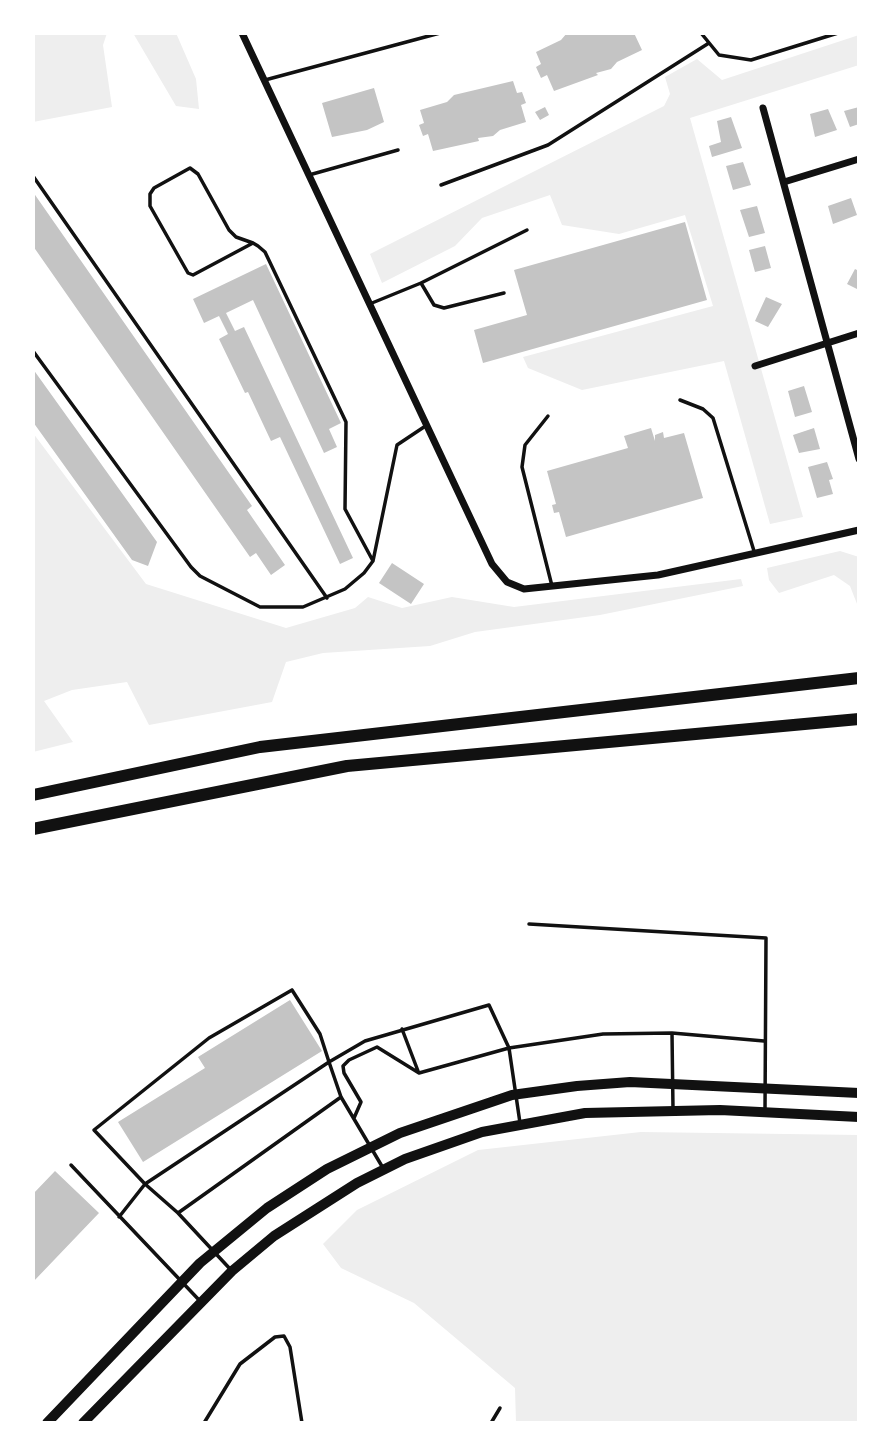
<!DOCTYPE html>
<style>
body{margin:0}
#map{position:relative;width:892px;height:1456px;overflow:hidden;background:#fff;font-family:Jost,sans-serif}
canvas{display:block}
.frame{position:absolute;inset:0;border:35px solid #fff;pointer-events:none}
</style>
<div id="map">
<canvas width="892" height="1456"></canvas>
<div class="frame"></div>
</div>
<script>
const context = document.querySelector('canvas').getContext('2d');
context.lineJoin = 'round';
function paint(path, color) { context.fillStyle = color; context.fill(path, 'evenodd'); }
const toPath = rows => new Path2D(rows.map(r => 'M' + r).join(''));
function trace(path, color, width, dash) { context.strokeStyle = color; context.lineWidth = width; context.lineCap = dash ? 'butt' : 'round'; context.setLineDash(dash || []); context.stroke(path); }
paint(toPath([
 [33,33,107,33,103,45,112,107,33,122],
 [133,33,176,33,196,79,199,109,176,106],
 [859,35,859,65,690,118,803,517,770,524,724,361,582,390,528,368,523,357,713,306,685,215,619,234,562,225,550,195,482,218,455,246,382,283,370,254,664,106,670,94,665,77,697,59,722,80],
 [33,433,146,584,286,628,355,608,368,597,402,608,452,597,514,607,741,579,743,586,600,615,475,632,430,646,323,653,286,662,272,702,149,725,127,682,72,690,44,701,73,742,33,752],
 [840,551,859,557,859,609,850,586,834,575,779,593,769,580,767,568],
 [641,1132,859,1135,859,1423,516,1423,515,1388,414,1303,341,1268,323,1244,357,1210,478,1150]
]), '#eee');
paint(toPath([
 [567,33,634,33,642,50,617,62,611,69,596,73,598,75,554,91,547,75,541,78,536,67,541,64,536,52,561,40],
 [513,81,517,93,522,92,526,103,521,105,526,122,500,130,493,136,478,138,479,141,433,151,428,134,423,136,419,125,424,123,420,110,447,102,454,95],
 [374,88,384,122,367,130,332,137,322,103],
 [545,107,549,115,540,120,535,112],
 [859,107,859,124,850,127,844,111],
 [828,109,837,130,815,137,810,114],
 [731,117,742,148,712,157,709,146,721,142,717,121],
 [743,162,751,185,733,190,726,166],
 [33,192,252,506,247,510,285,565,271,575,256,553,250,557,33,246],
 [851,198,857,215,833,224,828,206],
 [757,206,765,233,749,237,740,210],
 [685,222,707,300,483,363,474,330,527,315,514,270],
 [765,246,771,268,755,272,749,250],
 [266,264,341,423,329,429,337,447,324,453,253,300,226,313,235,331,244,327,353,558,340,564,280,437,271,441,248,392,245,393,219,339,228,334,219,316,204,323,193,299],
 [855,269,859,271,859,290,847,284],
 [766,297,782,304,768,327,755,321],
 [33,369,157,542,148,566,132,560,33,422],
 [804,386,812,412,795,417,788,391],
 [651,428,655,441,655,435,663,432,664,438,684,433,703,498,566,537,559,512,554,513,552,505,556,504,547,471,628,448,624,436],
 [814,428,820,449,799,453,793,435],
 [827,462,833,479,829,480,833,494,817,498,808,467],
 [392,563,424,584,411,604,379,583],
 [290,1000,322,1051,143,1162,118,1122,205,1068,198,1057],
 [55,1171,99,1213,33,1282,33,1194]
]), '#c4c4c4');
trace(toPath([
 [701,33,719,55,751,60,838,33],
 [265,80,440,33],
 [309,175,398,150],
 [33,176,327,598],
 [441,185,548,145,709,43],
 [253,243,193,275,188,273,150,206,150,194,154,188,190,168,198,174,229,230,236,237,253,243,258,246,265,252,346,422,345,509,373,561],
 [421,283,434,305,444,308,504,293],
 [372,303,421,283,527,230],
 [33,351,191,567,200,576,260,607,303,607,345,589,364,573,373,561,397,445,427,425],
 [680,400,703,409,713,418,754,551],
 [548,416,525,445,522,467,552,586],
 [529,924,766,938,765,1110],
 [292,990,320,1034,329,1062,145,1184,94,1130,209,1038,292,990],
 [402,1029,418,1071],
 [673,1109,672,1033,764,1041],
 [354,1118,361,1102,344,1073,343,1066,349,1060,377,1047,419,1073,509,1048,489,1005,365,1041,329,1062,341,1097,383,1168],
 [520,1123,509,1048,603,1034,672,1033],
 [71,1165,200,1301],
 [119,1217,145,1184,178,1213],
 [231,1270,178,1213,341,1097],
 [204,1423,240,1364,275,1337,284,1336,290,1347,302,1423],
 [491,1423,500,1408]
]), '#111', 3.5);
trace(toPath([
 [242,33,492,564,507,582,524,589,658,575,859,530],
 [763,108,859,459],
 [784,182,859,159],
 [755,366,859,333]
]), '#111', 7);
trace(toPath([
 [47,1423,200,1263,267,1208,327,1169,400,1133,512,1095,577,1086,630,1082,859,1093],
 [83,1423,232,1271,274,1236,357,1183,405,1159,482,1132,585,1113,720,1110,859,1117]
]), '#111', 10);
trace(toPath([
 [33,795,260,747,859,678],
 [33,829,347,766,859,719]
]), '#111', 12);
</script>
